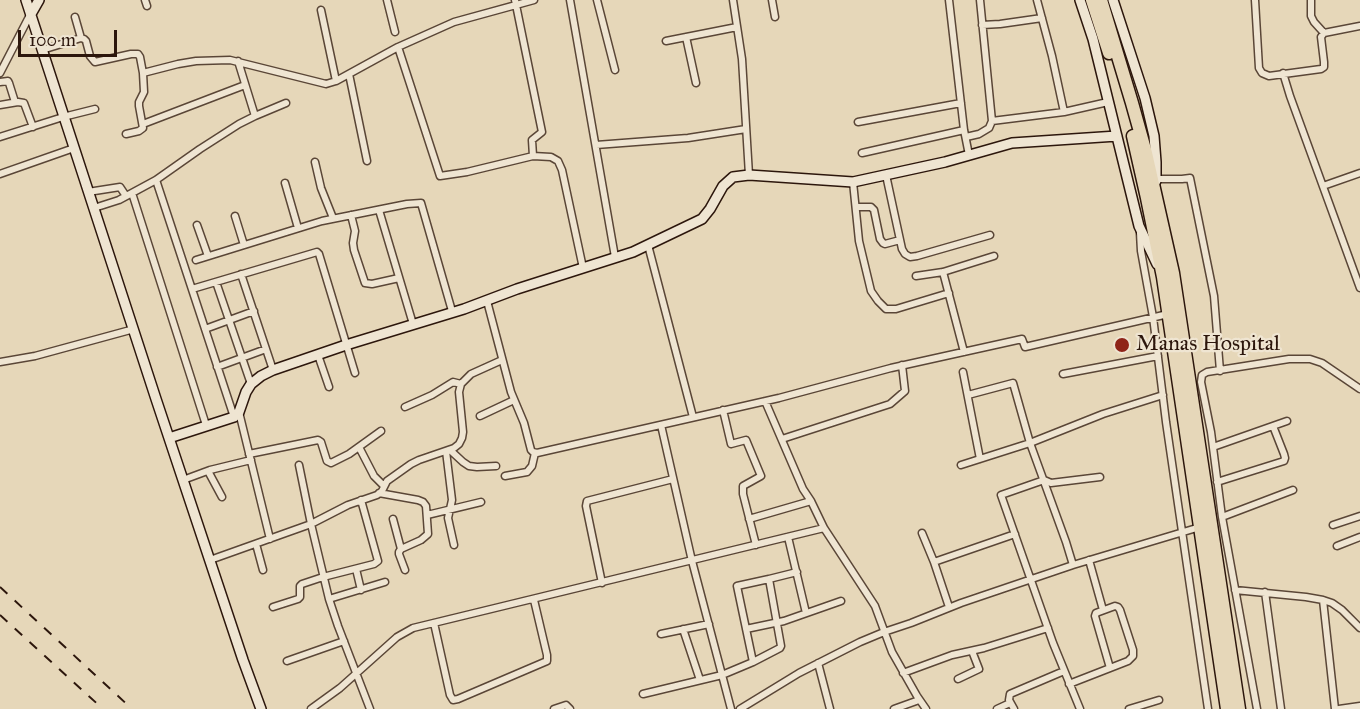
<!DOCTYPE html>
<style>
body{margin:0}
#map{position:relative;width:1360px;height:709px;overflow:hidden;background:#e6d7b9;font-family:"IM FELL Great Primer",serif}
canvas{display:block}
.scale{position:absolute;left:18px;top:30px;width:99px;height:27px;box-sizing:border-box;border:3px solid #2c160c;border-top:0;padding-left:8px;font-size:18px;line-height:21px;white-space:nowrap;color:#2c160c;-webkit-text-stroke:4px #efe5d2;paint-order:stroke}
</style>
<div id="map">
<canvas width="1360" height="709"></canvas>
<div class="scale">100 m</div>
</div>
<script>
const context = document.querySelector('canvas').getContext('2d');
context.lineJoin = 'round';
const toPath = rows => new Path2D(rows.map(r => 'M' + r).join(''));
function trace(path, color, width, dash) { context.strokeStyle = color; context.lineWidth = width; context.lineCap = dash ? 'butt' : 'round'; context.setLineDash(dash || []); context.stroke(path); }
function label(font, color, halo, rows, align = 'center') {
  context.font = font + ' "IM FELL Great Primer",serif'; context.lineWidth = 4.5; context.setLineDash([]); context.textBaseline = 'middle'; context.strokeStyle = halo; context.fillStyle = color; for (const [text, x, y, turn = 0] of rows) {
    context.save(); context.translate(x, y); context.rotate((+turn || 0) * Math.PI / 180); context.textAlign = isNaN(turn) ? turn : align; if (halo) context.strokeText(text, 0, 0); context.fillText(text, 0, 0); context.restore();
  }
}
const street = toPath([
 [145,0,147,6],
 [387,0,395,32],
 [515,0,542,132,532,140,533,156,551,157,558,161,562,170,583,268],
 [570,0,615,257],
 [597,0,615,70],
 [733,0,742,59,749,175],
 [772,0,775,17],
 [949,0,964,130,969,155],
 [980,0,992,121,1064,112,1108,102],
 [1037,0,1052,56,1064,112],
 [1255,0,1259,68,1262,73,1269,76,1321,69,1324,67,1324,62,1321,37,1324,33,1360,26],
 [1311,0,1311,16,1314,22,1324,33],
 [321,10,336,81],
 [75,17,81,38],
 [982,25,1000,24,1042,18],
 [686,37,696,83],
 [666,41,737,27],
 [398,47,440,176,467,172,533,156],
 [42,50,81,38,84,39,86,41,90,56,95,62,131,54,138,54,140,57,143,73,144,92,139,102,139,106,143,128,139,131,126,134],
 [238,61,255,116],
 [0,73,30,15],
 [143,73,178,64,196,61,230,60,326,84,336,81,398,47,454,22,534,0],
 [1283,73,1290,96,1360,288],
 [349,74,367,161],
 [0,82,8,81,9,83,15,102],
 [0,105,18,102,24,103,33,127],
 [858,122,961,103],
 [143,124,245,85],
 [0,137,63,117,95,109],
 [966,137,979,134,989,128,992,121],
 [596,145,688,138,746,129],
 [862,153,964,130],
 [315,162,321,188,333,218],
 [0,174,74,148],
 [886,175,902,249,905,254,910,257,917,256,990,235],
 [1156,179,1182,179,1190,178,1214,296,1220,371],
 [156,180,234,417],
 [853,182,859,241,871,291,878,301,886,309,896,309,949,293],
 [285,183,298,228],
 [1323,186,1360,173],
 [88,192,120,187,126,196],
 [132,193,206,425],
 [856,207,871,207,874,210,880,239,883,243,885,244,900,240],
 [94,208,119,200,156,180,200,149,239,124,255,116,286,103],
 [379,210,413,324],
 [351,215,355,231,353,243,354,250,365,283,372,284,399,278],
 [235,216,244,245],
 [197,225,208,256],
 [1140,233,1141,251,1153,317,1166,422,1208,709],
 [648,245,693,417],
 [196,260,322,221,407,204,421,203,452,311],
 [943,272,964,352],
 [241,274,273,370],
 [916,276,943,272,994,256],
 [216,282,251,384],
 [192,289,317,252,319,254,355,373],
 [487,301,511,392,524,423,531,450,533,452,537,453,779,398,891,368,1022,339,1025,347,1168,314],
 [205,329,254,311],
 [318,355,329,387],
 [0,362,35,356,134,329],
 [217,367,266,349],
 [963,372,980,459],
 [1063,374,1158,356],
 [968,395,1013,383,1030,443,1066,542,1073,565],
 [405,407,432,395,453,382,461,384],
 [723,410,731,444,746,440,761,476,743,486,743,494,756,545],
 [239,412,270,539],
 [480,416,514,400],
 [661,425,692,561,731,709],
 [782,439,890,404,905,391,902,365],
 [359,447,374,476,384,486],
 [1213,447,1287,421],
 [450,450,463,462,469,466,477,467,496,466],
 [446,451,452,500,448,518,454,545],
 [249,454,318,440,321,442,327,461,331,463,349,454,381,431],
 [299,465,311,524,329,599,338,626,370,709],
 [961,465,1030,443,1103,414,1163,395],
 [208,471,222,497],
 [505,476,527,472,532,466,535,453],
 [183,480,210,470,251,460],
 [1217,482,1284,461,1285,458,1284,454,1273,426],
 [379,493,418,500,423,502,426,506,428,534,421,540,401,549,399,552,399,554,405,570],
 [811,501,824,528],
 [427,515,481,502],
 [1222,517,1293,490],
 [393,519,401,549],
 [749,519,811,501,803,489,765,401],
 [1333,525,1360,516],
 [922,533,934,562,949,607],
 [788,537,806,613],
 [256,544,263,570],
 [1337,546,1360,537],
 [210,560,311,524,348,505,377,495,382,491,387,481,411,464,419,460,454,448,459,444,462,438,463,432,459,392,461,384,471,374,502,360],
 [1089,560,1103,610],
 [934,562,1015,534],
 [356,569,361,590],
 [769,579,797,572],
 [602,583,586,506,587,501,673,479],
 [1235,590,1306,597,1323,600,1332,603,1342,610,1360,628],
 [1265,592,1281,709],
 [329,599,385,582],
 [1323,600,1335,709],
 [273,607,298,599,300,597,300,586,302,584,323,577,374,564,378,561,361,500],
 [434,623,450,695,453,700,458,699,547,661,547,655,534,600],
 [683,629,700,680],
 [746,629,784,621,841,601],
 [661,634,709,624],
 [287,661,344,641],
 [818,663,830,709],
 [903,673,952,655,984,648,1048,628],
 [958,679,979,669,972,651],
 [1069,684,1128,661,1133,656,1133,650,1120,610,1118,607,1115,606,1096,613,1095,616,1110,668],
 [643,694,722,675,753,662,737,586,769,579,781,646,780,648,753,662],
 [311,709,340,688,397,637,413,628,824,528,875,606,892,652,917,696,926,709],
 [554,709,566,705,570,709],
 [740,709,799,673,860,642,884,632,911,623,961,603,1073,565,1200,527],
 [894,709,919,700],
 [997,709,1010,703],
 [1014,709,1009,700,1010,694,1064,671],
 [1080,709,1053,643,1001,495,1044,480,1051,483,1100,477],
 [1129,709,1159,700],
 [1257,709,1222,517,1211,432,1201,382,1202,375,1207,372,1289,359,1310,359,1322,363,1360,389],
 [1339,709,1360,706]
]);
const secondary = toPath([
 [26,0,156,399,243,660,261,709],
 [1080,0,1093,39,1139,226,1157,264],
 [1113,0,1145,98,1154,136,1156,162,1156,181],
 [31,14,39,0],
 [169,438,234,417,239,412,246,392,251,384,261,376,273,370,346,345,464,309,517,289,633,252,702,219,710,209,723,186,733,177,749,175,853,182,945,162,1012,143,1117,136]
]);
const highway = toPath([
 [1092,0,1109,53],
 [1101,0,1132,103,1146,153,1173,273,1239,709],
 [1133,136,1147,198,1163,277,1227,709]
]);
trace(street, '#5a4637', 9);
trace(secondary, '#2c160c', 12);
trace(highway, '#2c160c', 15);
trace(street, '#efe5d2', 6);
trace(secondary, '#efe5d2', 9);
trace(highway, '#e6d7b9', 12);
trace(toPath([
 [0,587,132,709],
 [0,615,103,709]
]), '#2c160c', 2, [10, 10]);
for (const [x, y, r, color] of [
 [1122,345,8,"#8f2418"]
]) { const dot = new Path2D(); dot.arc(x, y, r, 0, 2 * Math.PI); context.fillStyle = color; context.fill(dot); trace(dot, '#efe5d2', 2); }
label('22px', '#2c160c', '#efe5d2', [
 ["Manas Hospital",1136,345]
], 'left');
</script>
